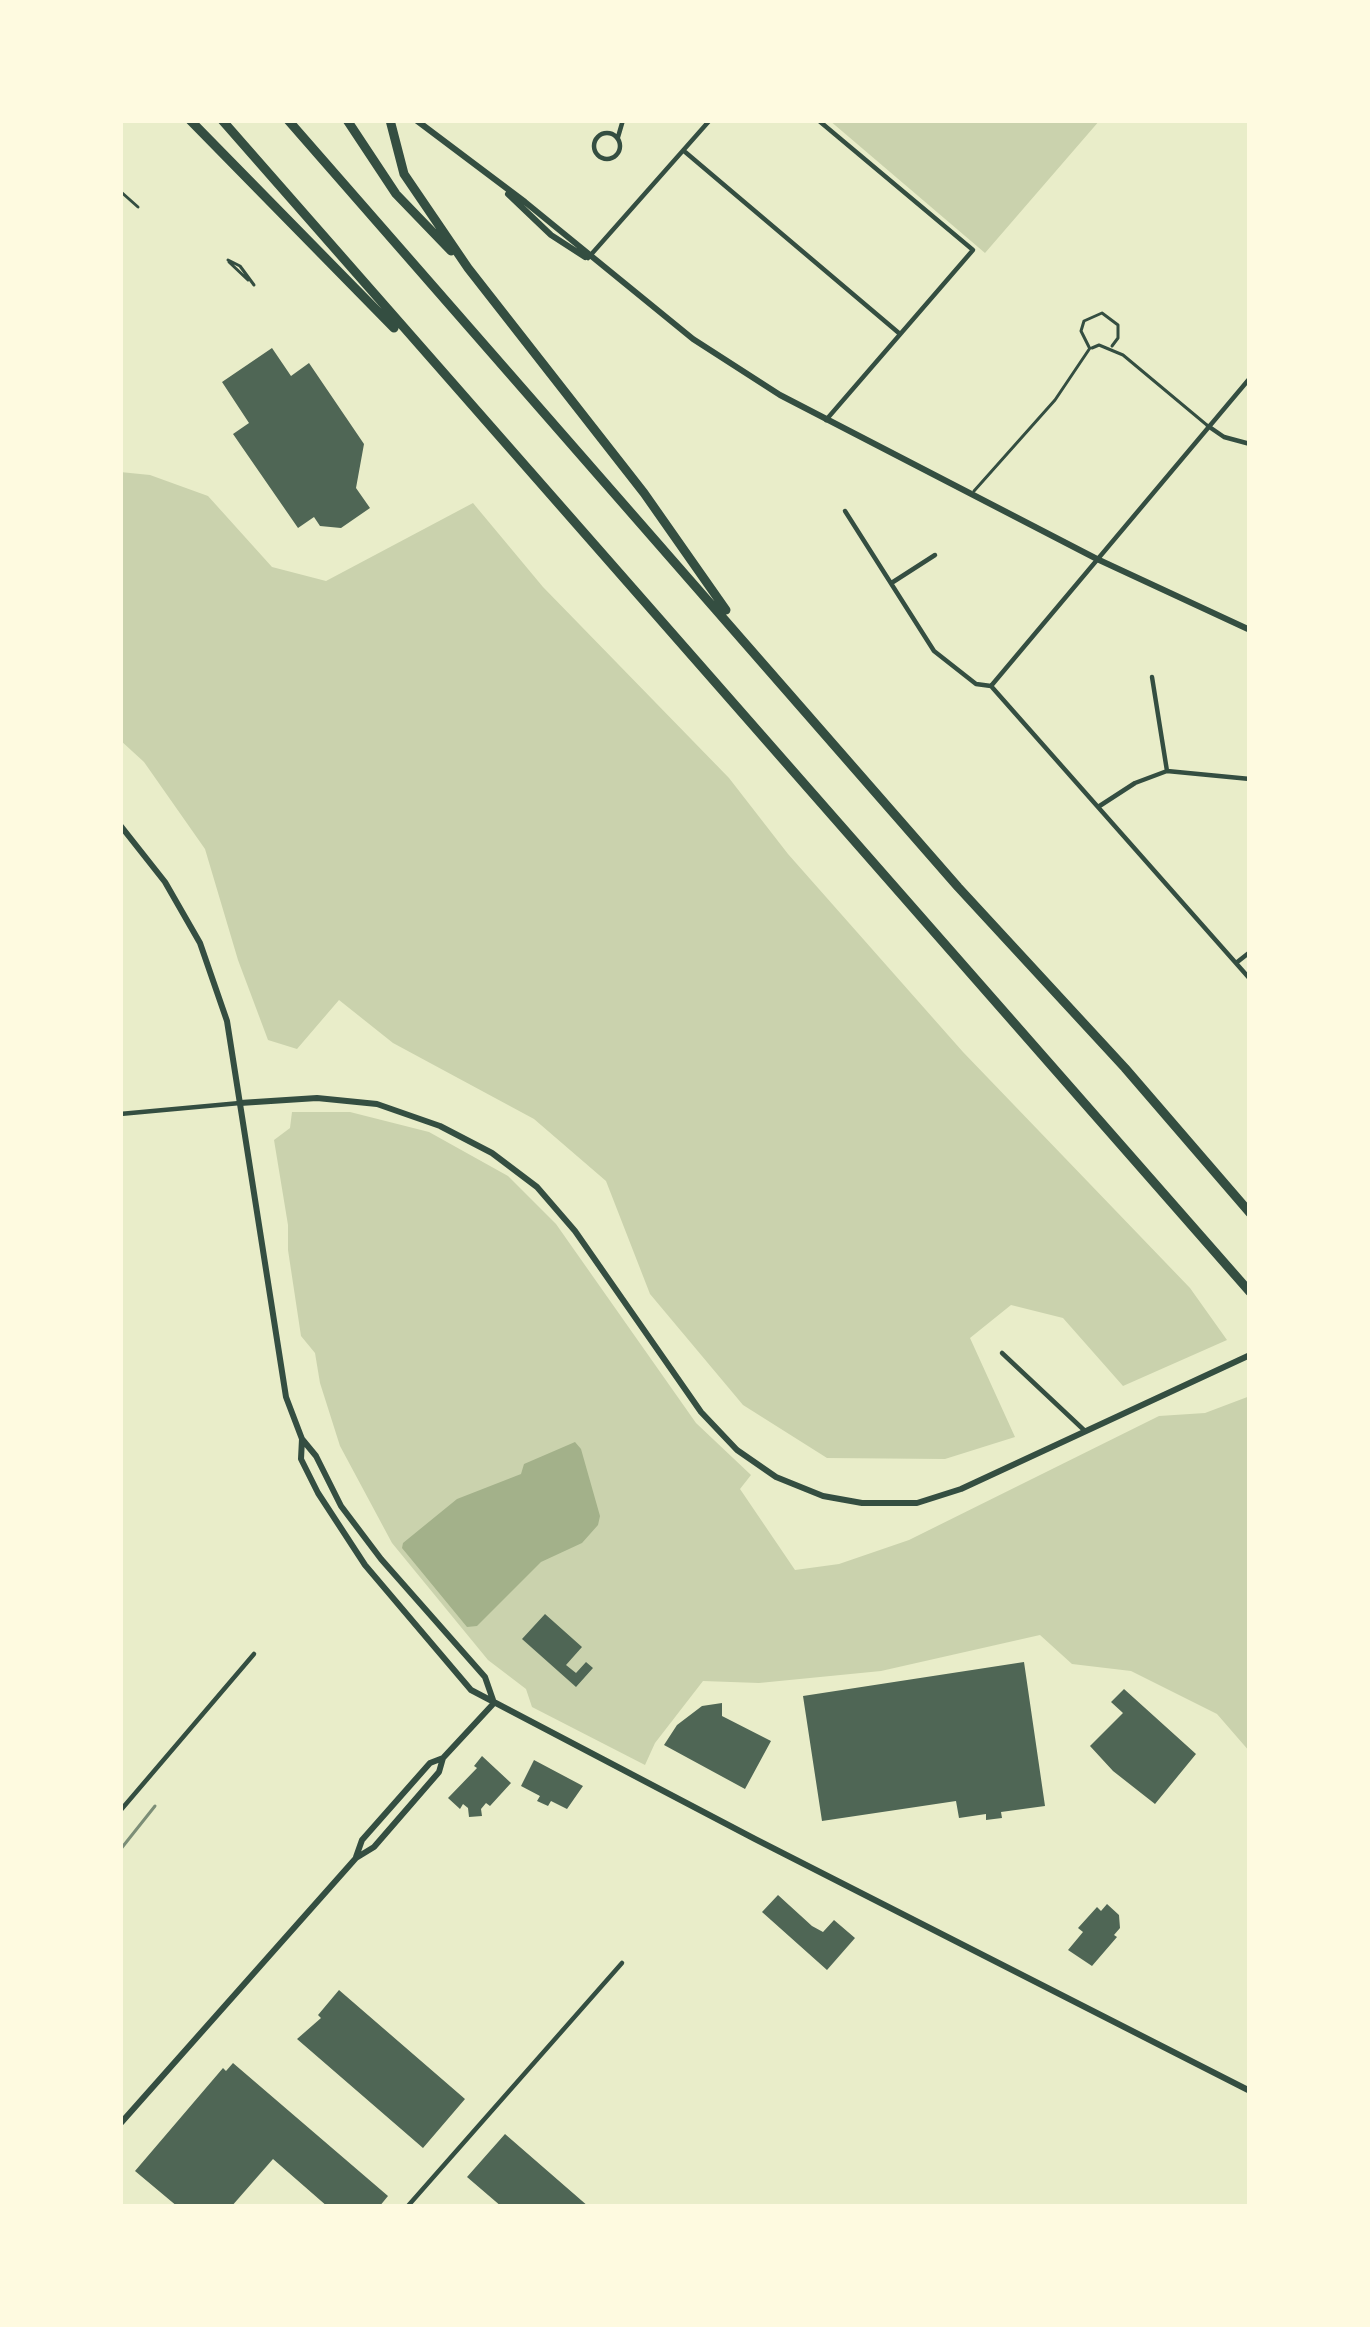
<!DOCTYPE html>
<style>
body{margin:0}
#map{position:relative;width:1370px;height:2327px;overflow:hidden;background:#e9edc9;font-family:"Work Sans",sans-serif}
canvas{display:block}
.frame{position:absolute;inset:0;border:123px solid #fefae0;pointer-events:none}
</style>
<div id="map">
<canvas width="1370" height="2327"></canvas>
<div class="frame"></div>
</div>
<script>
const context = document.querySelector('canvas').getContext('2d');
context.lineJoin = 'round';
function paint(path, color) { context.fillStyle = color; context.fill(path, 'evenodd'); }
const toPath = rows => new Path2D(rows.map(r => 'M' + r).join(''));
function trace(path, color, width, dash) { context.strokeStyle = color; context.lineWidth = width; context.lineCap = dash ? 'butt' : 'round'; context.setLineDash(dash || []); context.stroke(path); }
paint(toPath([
 [829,120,1100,120,985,253],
 [120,472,150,475,208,496,272,567,326,581,473,503,543,587,729,778,788,854,963,1052,1190,1288,1227,1340,1123,1386,1063,1318,1011,1305,970,1338,1015,1437,945,1459,827,1458,743,1405,650,1294,606,1181,534,1119,393,1043,339,1000,297,1049,268,1040,238,960,205,849,144,762,120,740],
 [292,1112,350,1112,429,1132,508,1176,556,1224,696,1423,751,1475,740,1489,795,1570,839,1564,909,1540,1159,1416,1205,1413,1250,1396,1250,1752,1217,1714,1131,1671,1072,1664,1040,1635,881,1671,759,1683,703,1681,655,1743,645,1765,532,1707,526,1689,488,1660,392,1543,340,1446,320,1383,315,1353,301,1336,288,1250,288,1225,274,1140,290,1128]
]), '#cad2ad');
paint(toPath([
 [575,1442,581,1449,600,1516,598,1525,582,1543,541,1562,477,1626,467,1627,402,1548,403,1543,457,1499,521,1474,524,1464]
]), '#a3b18a');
paint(toPath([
 [272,348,291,376,309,363,364,444,356,488,370,508,341,528,320,526,314,517,298,528,233,434,249,423,222,382],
 [545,1614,582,1647,566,1665,576,1673,586,1662,593,1668,576,1687,522,1639],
 [1024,1662,1045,1806,1001,1812,1002,1818,986,1820,986,1814,959,1818,956,1801,822,1821,803,1696],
 [1124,1689,1196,1754,1155,1804,1113,1771,1090,1746,1123,1713,1111,1702],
 [722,1703,722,1716,771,1741,745,1789,664,1745,677,1725,702,1706],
 [482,1756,511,1783,490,1806,486,1803,481,1809,482,1816,469,1817,468,1808,463,1804,460,1809,448,1798,477,1768,474,1766],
 [534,1760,583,1786,567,1809,551,1801,548,1806,537,1801,540,1796,521,1786],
 [778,1895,812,1926,823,1932,834,1920,855,1938,827,1970,762,1912],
 [1107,1904,1119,1915,1120,1928,1114,1935,1117,1937,1092,1966,1068,1950,1083,1932,1078,1928,1097,1907,1101,1911],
 [339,1990,465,2099,423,2148,297,2039,321,2018,318,2015],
 [233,2063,388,2196,379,2207,328,2207,273,2159,231,2207,178,2207,135,2171,223,2068,226,2071],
 [505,2134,589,2207,502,2207,467,2177]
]), '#4f6655');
trace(toPath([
 [120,191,138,207],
 [228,260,240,266,254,285],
 [229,262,248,280],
 [1089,347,1081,331,1084,321,1102,313,1118,325,1118,338,1112,346],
 [1092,348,1099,345,1123,355,1208,426],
 [974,491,1055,400,1090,348]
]), '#344e41', 3);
trace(toPath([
 [818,120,973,250,826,420],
 '594 146a13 13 0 1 1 26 0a13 13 0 1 1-26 0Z',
 [618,137,623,120],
 [684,151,900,334],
 [588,258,710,120],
 [1208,426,1224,437,1250,444],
 [845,511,934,651,976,684,991,686,1250,979],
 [893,582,935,555],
 [1152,677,1167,771],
 [991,686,1250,378],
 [1098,807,1135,783,1167,771,1250,779],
 [1236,963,1250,952],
 [120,1114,240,1103],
 [1002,1353,1085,1431],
 [120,1811,254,1654],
 [407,2207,622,1963]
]), '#344e41', 4.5);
trace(toPath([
 [240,1103,317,1098,377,1104,440,1126,492,1153,537,1187,575,1231,701,1412,737,1450,776,1477,823,1496,862,1503,917,1503,961,1489,1250,1355]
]), '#344e41', 6);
trace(toPath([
 [416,120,525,202,693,339,780,395,1097,559,1250,630],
 [508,194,551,235,585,257],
 [120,825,165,882,200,943,227,1021,286,1397,302,1439,316,1456,341,1506,381,1559,485,1677,493,1700],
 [302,1439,301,1459,318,1493,365,1565,471,1690,755,1839,1250,2091],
 [356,1857,362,1840,430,1763,443,1758],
 [120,2124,356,1858,374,1847,439,1772,443,1758,494,1703]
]), '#344e41', 6);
trace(toPath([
 [190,120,394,328],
 [222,120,1250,1292],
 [288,120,958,887,1125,1068,1250,1213],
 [347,120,396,194,451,251],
 [390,120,404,174,468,268,644,493,726,610]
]), '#344e41', 9);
trace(toPath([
 [120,1850,155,1806]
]), '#7c8e77', 3);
</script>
